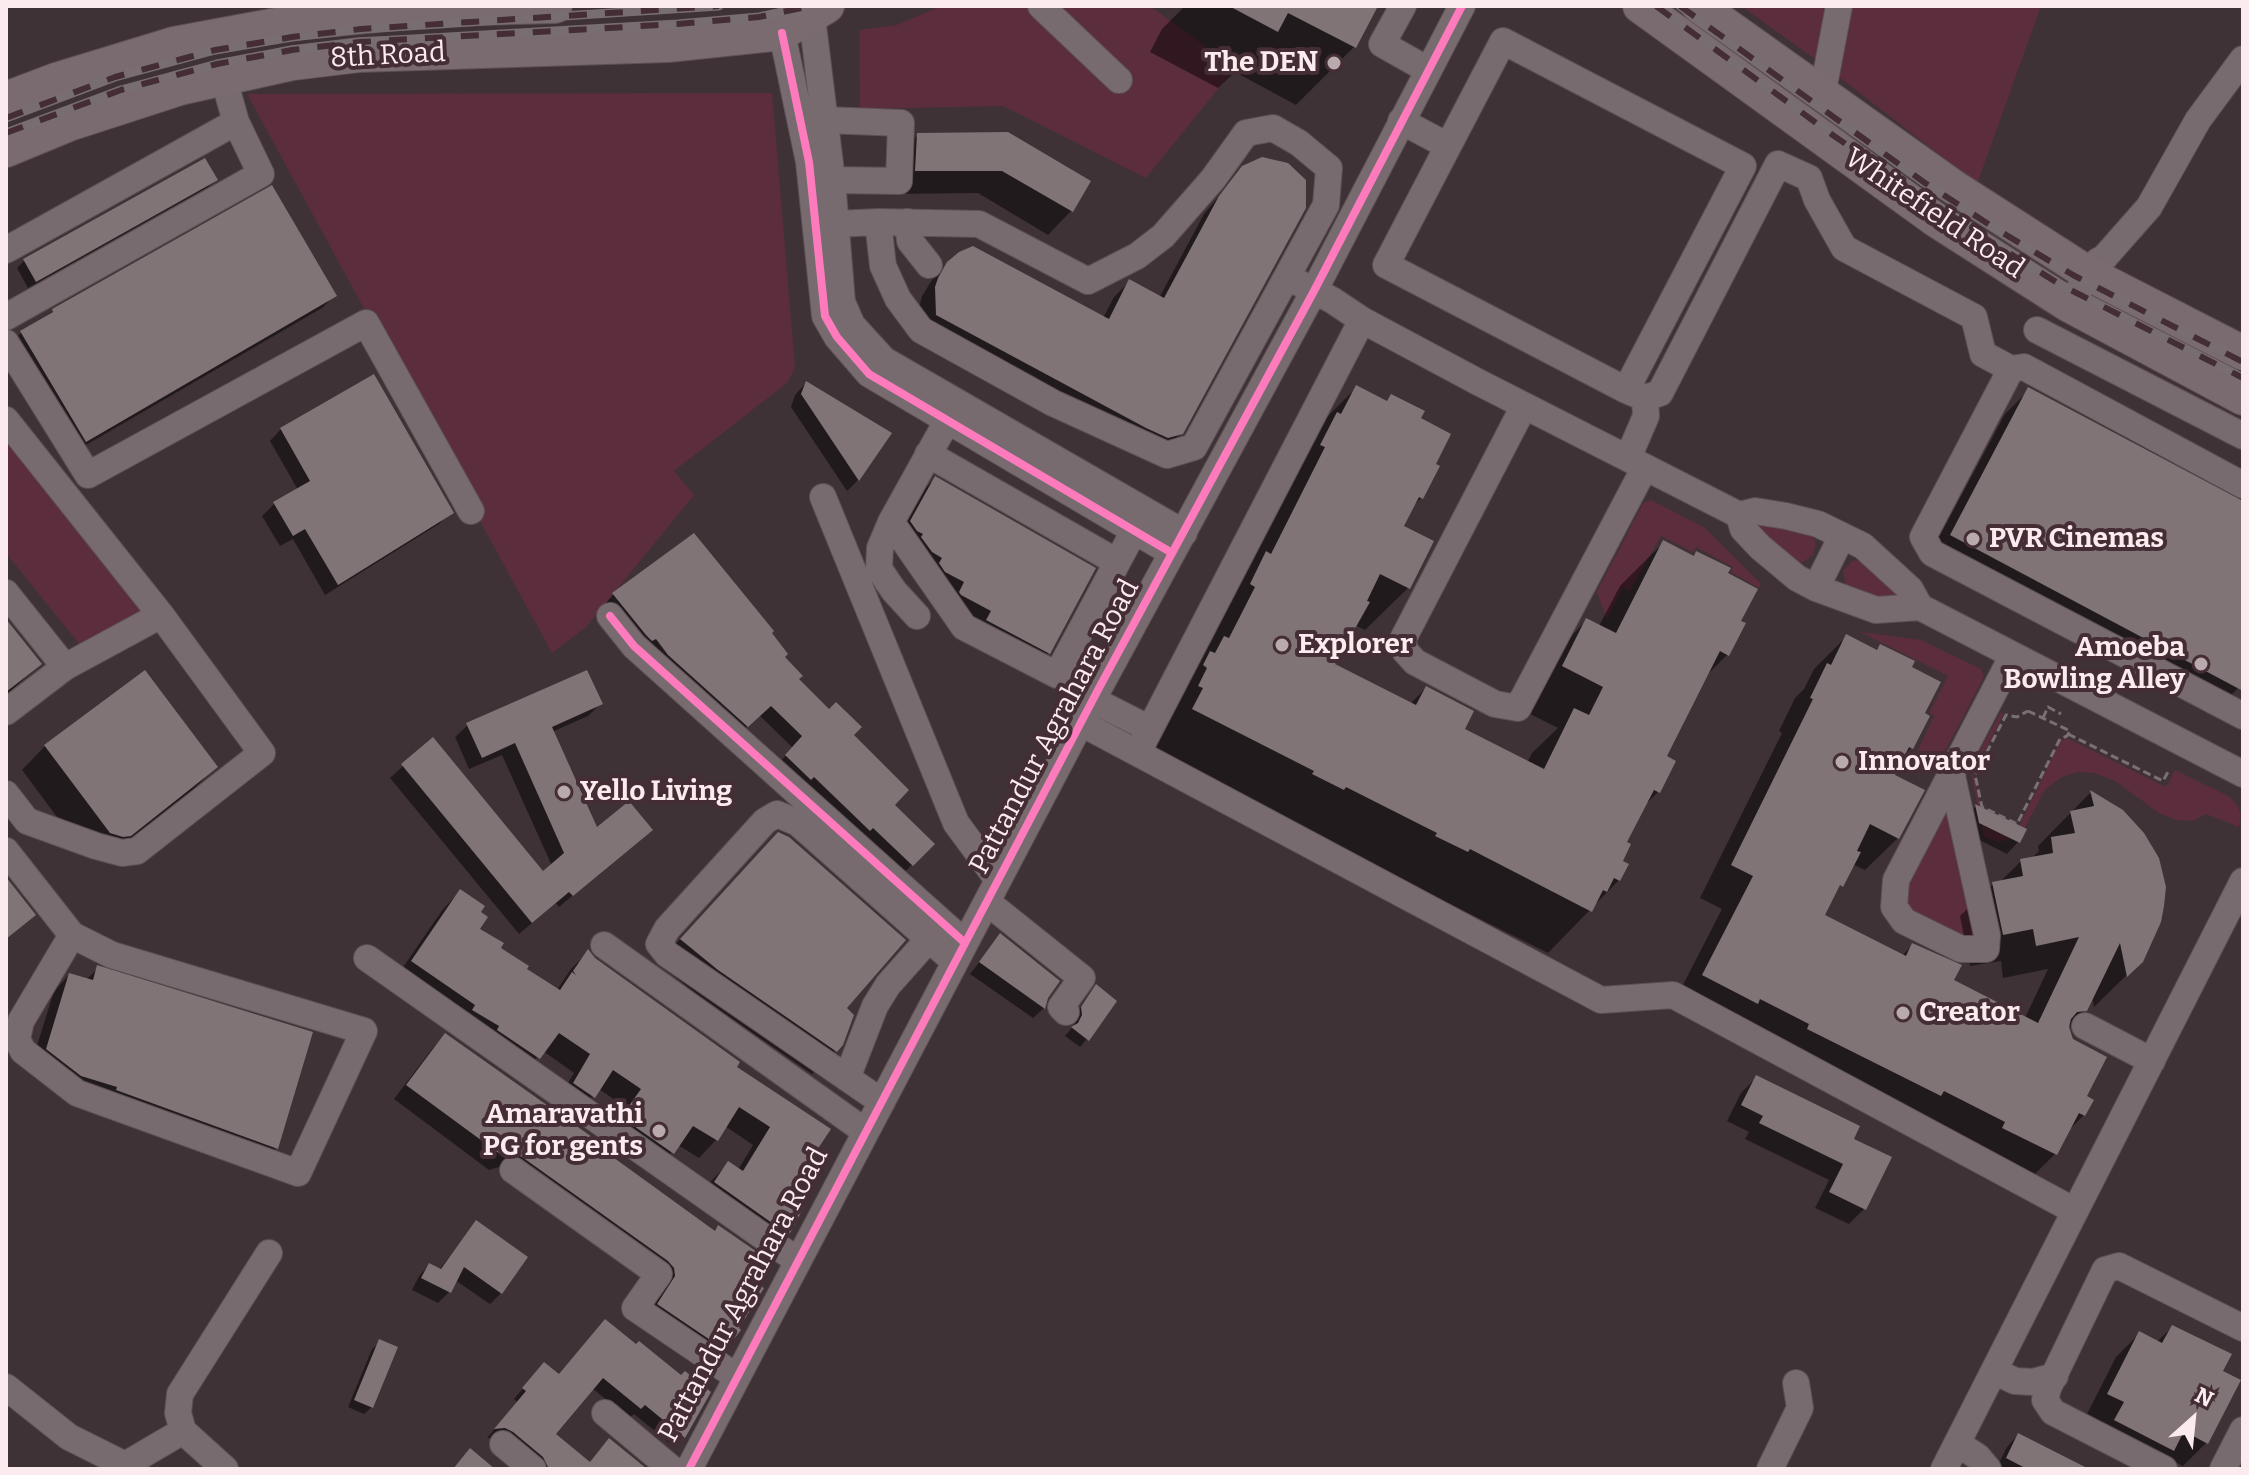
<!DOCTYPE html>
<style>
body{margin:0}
#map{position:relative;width:2249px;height:1475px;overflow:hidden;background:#3f3236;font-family:Bitter,serif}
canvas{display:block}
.frame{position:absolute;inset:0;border:8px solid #fbebef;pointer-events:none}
.north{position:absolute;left:2153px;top:1379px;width:80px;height:80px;-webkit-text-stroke:6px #442d34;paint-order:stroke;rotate:27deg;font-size:22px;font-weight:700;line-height:32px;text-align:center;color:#fbebef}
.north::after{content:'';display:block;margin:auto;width:28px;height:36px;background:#fbebef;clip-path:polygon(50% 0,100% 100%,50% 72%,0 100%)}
</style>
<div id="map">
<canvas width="2249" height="1475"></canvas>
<div class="frame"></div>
<div class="north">N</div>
</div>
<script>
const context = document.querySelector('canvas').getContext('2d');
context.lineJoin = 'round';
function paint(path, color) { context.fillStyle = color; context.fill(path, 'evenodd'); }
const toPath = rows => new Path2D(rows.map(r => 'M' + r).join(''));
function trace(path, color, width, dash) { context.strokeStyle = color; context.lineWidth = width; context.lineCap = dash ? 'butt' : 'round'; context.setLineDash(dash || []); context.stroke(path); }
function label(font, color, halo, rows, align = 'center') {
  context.font = font + ' Bitter,serif'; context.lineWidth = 8; context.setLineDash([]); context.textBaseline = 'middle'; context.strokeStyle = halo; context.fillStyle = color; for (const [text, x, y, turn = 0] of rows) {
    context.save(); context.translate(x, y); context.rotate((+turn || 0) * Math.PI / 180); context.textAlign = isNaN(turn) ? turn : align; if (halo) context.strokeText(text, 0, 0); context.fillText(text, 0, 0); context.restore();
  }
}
paint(toPath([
 [941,6,1150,6,1235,68,1146,178,1003,106,860,109,859,30,897,25],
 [1741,6,2041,6,1977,184,1829,69],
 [772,93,795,368,787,383,674,471,694,495,586,627,552,653,247,94],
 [6,431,149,608,80,645,6,553],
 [1651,500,1705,528,1761,584,1759,588,1731,572,1733,567,1696,547,1693,552,1661,536,1630,591,1623,587,1607,619,1597,592,1643,503],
 [1763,523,1812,535,1816,542,1813,555,1803,562,1792,561,1759,528],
 [1860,560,1899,596,1887,600,1847,589,1843,571,1852,561],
 [1860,632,1921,640,1981,669,1984,677,1939,763,1912,774,1923,753,1918,750,1934,716,1929,713,1948,676],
 [2001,712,2004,713,1973,775,1981,808,2019,826,2061,740,2067,738,2166,787,2175,770,2230,797,2238,806,2241,815,2239,827,2206,814,2193,821,2176,820,2159,813,2115,781,2094,773,2078,772,2062,777,2045,790,2020,836,1999,842,1984,837,1970,768],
 [1948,801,1978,933,1970,942,1914,914,1905,902,1904,886]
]), '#5c2d3d');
paint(toPath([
 [1185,6,1376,6,1354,47,1296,105,1235,72,1218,88,1150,52,1162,29],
 [918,135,1089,182,1071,211,1048,235,978,193,893,194,894,158],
 [1243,168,1182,432,1165,449,921,331,920,304,922,296,932,280,949,264,1103,318,1114,297,1129,282,1159,298,1204,214],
 [215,180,208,187,28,288,17,268,24,261],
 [334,296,322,308,74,452,9,344,21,333,53,311],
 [806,383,889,433,858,480,847,491,791,407,795,395],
 [1356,388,1385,403,1391,396,1418,419,1421,498,1412,507,1402,527,1408,588,1365,630,1355,625,1332,665,1410,704,1426,688,1462,730,1527,763,1532,753,1558,728,1520,709,1544,663,1587,620,1599,626,1620,586,1663,543,1725,574,1739,622,1728,654,1705,677,1665,757,1658,792,1643,807,1624,843,1619,880,1548,953,1426,892,1424,894,1151,752,1313,431],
 [2029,390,2243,503,2243,682,2216,713,1927,559,2005,414],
 [281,429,451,512,439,524,325,595,293,539,280,546,262,516,274,504,298,490,270,441],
 [935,479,1049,652,1033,668,971,636,895,538,919,494],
 [694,536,770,633,796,679,852,735,892,805,932,844,901,876,775,767,793,748,759,715,736,737,603,606,613,595],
 [6,622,40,664,6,695],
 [1846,637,1875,651,1880,646,1909,668,1923,714,1911,748,1900,759,1892,776,1898,838,1865,870,1852,864,1822,916,1902,956,1912,945,1951,981,2025,1018,2048,969,2003,978,2001,961,1970,966,1960,916,1993,884,2000,882,2021,861,2031,859,2039,851,2038,846,2090,793,2122,812,2141,961,2094,1007,2092,996,2086,1009,2067,1028,2084,1115,2066,1133,2055,1154,2022,1187,1671,1008,1722,909,1700,898,1782,733,1779,731,1795,698,1804,689,1814,669],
 [600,704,588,716,552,732,596,830,650,830,559,907,556,903,519,934,390,778,403,766,543,874,552,866,502,755,469,769,455,737,468,725],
 [45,746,215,767,192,791,105,858,86,856,22,770],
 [1975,807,2024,830,2018,842,2007,854,1968,834,1964,818],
 [755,858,844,1008,841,1044,812,1074,695,993,658,963],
 [460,892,478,913,477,929,524,970,557,990,571,969,588,952,593,959,735,1067,828,1129,782,1197,802,1208,787,1234,770,1251,698,1201,711,1181,728,1164,738,1170,753,1145,725,1126,716,1140,699,1158,678,1145,655,1170,605,1135,625,1107,599,1089,576,1114,557,1101,574,1073,543,1051,521,1075,395,979,443,909],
 [1000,936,1046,997,1044,1008,1033,1018,970,974],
 [98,968,276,1148,261,1163,31,1065,54,991,69,975,86,980],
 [1096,987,1087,1039,1080,1047,1065,1036,1075,1024,1074,1016],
 [446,1035,713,1233,719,1227,744,1277,723,1348,710,1362,645,1318,662,1292,508,1170,499,1167,489,1170,394,1099,432,1049],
 [1757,1077,1851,1140,1864,1209,1849,1224,1815,1208,1829,1180,1745,1139,1749,1132,1727,1121,1741,1093],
 [476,1223,501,1293,490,1304,455,1280,449,1292,438,1303,412,1290,419,1276,429,1265,439,1270],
 [2172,1327,2220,1372,2206,1443,2183,1466,2085,1418,2116,1357,2139,1334,2157,1342],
 [595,1332,683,1436,673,1446,634,1414,629,1418,592,1388,553,1434,589,1464,600,1450,644,1469,534,1469,494,1438,487,1438,517,1402,514,1399,534,1375,558,1376],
 [380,1342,372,1407,364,1414,348,1407,372,1349],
 [2018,1435,2082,1469,1996,1469,2007,1447]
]), '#0007');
paint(toPath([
 [1229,6,1378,6,1356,48,1288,13,1278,32],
 [1008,132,1091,181,1073,212,1002,171,915,171,917,133],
 [1262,157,1288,163,1306,180,1306,208,1183,434,1168,438,1146,428,936,315,935,287,938,278,947,262,959,252,973,246,1109,319,1129,279,1164,298,1219,196,1242,166],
 [205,158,218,180,36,282,23,259],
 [272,185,337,296,86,442,20,331,53,312,52,309],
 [374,374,454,513,338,585,305,529,293,536,273,502,310,481,280,428],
 [806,381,892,433,859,481,801,394],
 [1356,385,1387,401,1391,394,1425,411,1421,418,1451,434,1436,464,1440,466,1423,499,1419,497,1404,526,1434,541,1410,589,1380,574,1367,601,1370,602,1335,664,1416,705,1426,686,1474,711,1465,729,1544,769,1574,708,1589,715,1603,687,1562,666,1586,618,1616,633,1663,540,1694,556,1696,551,1731,568,1728,573,1758,589,1741,621,1746,623,1729,656,1720,651,1667,756,1676,761,1660,793,1654,790,1627,842,1631,844,1623,861,1629,864,1620,881,1614,878,1607,892,1603,890,1592,912,1470,849,1468,852,1435,836,1437,833,1346,787,1344,790,1312,774,1314,771,1192,709,1203,688,1198,686,1207,668,1203,665,1210,651,1215,653,1224,636,1229,638,1255,587,1250,584,1266,551,1271,554,1325,447,1320,445,1337,412,1341,414],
 [2028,387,2243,501,2243,691,1950,535],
 [935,476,1096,568,1050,654,986,620,991,611,961,595,959,592,964,582,945,572,939,563,942,558,932,552,921,537,923,534,917,531,910,521],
 [694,533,774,631,772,633,788,654,785,657,803,676,799,679,829,709,836,702,862,727,854,735,909,790,895,805,935,844,913,866,873,828,870,831,814,777,811,780,785,755,802,736,771,706,748,727,668,655,656,639,652,641,646,635,612,593],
 [6,619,42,664,6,692],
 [1846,634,1877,650,1880,644,1915,661,1912,667,1941,682,1925,713,1930,716,1913,749,1909,747,1895,775,1925,790,1899,839,1870,824,1857,851,1861,852,1843,887,1840,885,1825,915,1906,956,1912,943,1962,965,1954,980,2038,1023,2079,937,2036,946,2033,929,2003,935,1992,882,2023,876,2020,859,2053,853,2051,837,2075,833,2070,811,2094,806,2090,790,2123,810,2144,833,2159,858,2166,887,2164,906,2161,922,2143,962,2127,977,2120,943,2087,1011,2077,1012,2071,1019,2069,1027,2073,1039,2107,1057,2087,1096,2094,1100,2085,1116,2079,1113,2057,1155,2002,1128,2005,1122,1944,1091,1941,1096,1807,1029,1809,1024,1760,999,1758,1004,1702,975,1753,876,1731,865,1813,699,1810,698,1827,663,1831,665],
 [145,670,218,767,131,836,123,837,110,833,44,745],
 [587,670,603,704,552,727,597,827,629,801,653,830,573,896,569,892,532,923,401,764,433,737,543,871,564,853,515,743,482,758,466,723],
 [1975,804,2027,829,2020,843,1979,823],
 [778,832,789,837,906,940,847,1008,854,1015,843,1045,837,1052,718,970,680,939],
 [6,877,36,915,6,939],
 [460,889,485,906,481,912,488,917,480,929,504,943,501,948,529,966,527,969,560,990,572,972,576,975,573,971,588,949,595,958,740,1062,737,1067,831,1129,813,1156,811,1154,785,1197,804,1207,789,1235,714,1182,728,1161,743,1171,770,1127,739,1107,718,1141,693,1126,674,1154,621,1117,641,1089,613,1070,595,1098,573,1083,590,1054,559,1033,540,1059,497,1030,499,1026,472,1010,475,1005,411,961],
 [1000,933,1060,981,1048,998,1045,1009,979,962],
 [97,965,313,1032,278,1149,116,1090,117,1087,81,1076,46,1049,69,973,93,980],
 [1096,984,1117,1001,1089,1041,1071,1027,1078,1023,1082,1015,1081,1007],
 [445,1033,602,1144,599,1147,715,1231,718,1225,760,1254,746,1277,764,1288,739,1328,741,1330,725,1350,657,1304,675,1276,674,1268,668,1261,522,1157,514,1154,504,1157,406,1085],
 [1756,1075,1860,1126,1854,1139,1892,1157,1866,1210,1829,1192,1843,1164,1759,1123,1763,1116,1741,1105],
 [476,1220,528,1257,502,1294,464,1267,451,1293,421,1278,429,1263,441,1269],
 [605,1319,636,1344,639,1341,681,1375,685,1371,711,1392,685,1438,645,1405,641,1409,603,1378,556,1434,590,1462,609,1438,647,1469,549,1469,543,1457,513,1432,505,1428,494,1429,526,1391,522,1388,544,1362,559,1374],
 [2172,1325,2232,1354,2223,1371,2241,1380,2208,1444,2184,1431,2174,1451,2114,1420,2124,1402,2107,1394,2139,1331,2162,1343],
 [379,1339,398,1347,373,1408,354,1400],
 [2018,1433,2089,1469,2027,1469,2006,1458],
 [470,1448,495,1469,453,1469]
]), '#807477');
const minor = toPath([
 [1041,6,1119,80],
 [1403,6,1382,44,1428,70],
 [812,17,832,180,842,302,852,325,884,360,1184,533],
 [782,33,809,162,825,316,837,337,869,374,1172,553],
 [1822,96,1839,6],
 [825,120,901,123,899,181,832,180],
 [1401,121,1448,146],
 [908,222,910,241,929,265],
 [836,224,878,222,979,224,1088,281,1137,256,1163,236,1213,179,1246,133,1273,128,1299,143,1329,168,1326,205,1194,447,1167,455,1053,403,921,330,898,299,883,266,878,222],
 [6,250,236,122,223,76],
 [1299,283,1332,300,1362,320,1478,382,1739,515,1755,511,1786,516,1818,524,1863,546,1910,589,1920,607,2243,774],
 [2080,288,2098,261,2104,258,2149,207,2198,120,2243,59],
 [6,317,261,174,236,122],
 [2037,330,2243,436],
 [6,343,88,475,366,323,471,511],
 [1626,390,1743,166,1503,41,1386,265,1626,390,1645,398,1646,416,1628,458],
 [1645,398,1660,393,1778,164,1809,178,1817,200,1844,248,1974,317,1983,354,2011,369],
 [1524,406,1403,639,1405,651,1415,662,1495,704,1518,708,1645,467],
 [6,420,161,615,262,753,137,851,122,853,96,846,27,821,6,794],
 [928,454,1117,562],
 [2243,485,2024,367,2011,369,1923,537,1932,553,2243,716],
 [823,497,956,823,998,880],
 [1739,515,1743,529,1760,547,1797,578,1816,588,1876,610,1920,607],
 [891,522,964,627,1057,675,1134,531],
 [1816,588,1842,536],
 [6,593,65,667],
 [610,616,634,646,965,943],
 [917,616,894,591,879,569,880,548,891,522,956,405],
 [1093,700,1150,729],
 [6,712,65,667,161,615],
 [1081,723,1601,1000,1673,995,2075,1211],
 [1138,752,1362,320],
 [1952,776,1987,935,1986,949,1961,949,1904,921,1894,907,1896,880,2013,655],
 [6,851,72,935,112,955,364,1031,298,1173,77,1093,23,1051,17,1039,21,1021,72,935],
 [987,902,1082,978,1061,1007,1066,1012],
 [604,945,866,1132],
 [367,958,798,1261],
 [2085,1026,2152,1061],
 [847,1078,875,1006,888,985,928,940],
 [882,1102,667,954,659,944,667,929,765,821,777,814,798,823,955,962],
 [513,1170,659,1274,635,1308,737,1377],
 [1994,1371,2015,1381,2033,1382,2055,1376],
 [6,1387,69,1437,125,1465,183,1431],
 [605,1413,672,1469],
 [1957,1443,1978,1457,1988,1469],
 [503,1444,533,1469],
 [225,1469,183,1431,178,1413,180,1394,269,1253],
 [689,1469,1099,688,1314,291,1462,6],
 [1770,1469,1800,1408,1796,1383],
 [1944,1469,2243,881],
 [2164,1469,2053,1412,2045,1400,2048,1388,2105,1270,2119,1266,2243,1328],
 [2223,1469,2243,1430]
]);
const major = toPath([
 [1640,6,1936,220,2069,305,2243,398],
 [1699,6,1955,188,2089,274,2243,353],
 [6,99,56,80,174,44,282,24,438,9,555,6],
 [6,150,69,124,180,88,293,63,359,55,668,45,782,33,827,6]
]);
trace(minor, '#5c5054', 28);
trace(major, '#5c5054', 36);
trace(toPath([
 [2028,711,2070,731,2067,736,2060,739,2017,824,1982,807,1975,775,2006,715,2017,717,2028,711],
 [2043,718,2048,707,2061,714],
 [2068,734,2163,781,2169,770]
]), '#7a7073', 3, [8, 4]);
trace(minor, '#776b6f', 26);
trace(major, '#7a6b70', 34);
const rail = toPath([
 [1656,6,1834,136,1983,237,2061,285,2243,378],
 [1680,6,1925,183,1993,227,2073,275,2243,362],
 [6,118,115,77,215,50,292,37,361,29,719,6],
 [6,133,121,90,217,64,292,50,360,42,678,24,759,17,811,6]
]);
trace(rail, '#786e72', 9);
trace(rail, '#442d34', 6, [18]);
trace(toPath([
 [782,33,809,162,825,316,837,337,869,374,1172,553],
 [610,616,634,646,965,943],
 [689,1469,1099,688,1314,291,1462,6]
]), '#fd7abc', 8);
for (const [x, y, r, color] of [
 [1334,63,8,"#b9aaae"],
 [1973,539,8,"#b9aaae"],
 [1282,645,8,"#b9aaae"],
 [2201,664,8,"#b9aaae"],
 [1842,762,8,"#b9aaae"],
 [564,792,8,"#b9aaae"],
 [1903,1013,8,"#b9aaae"],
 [659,1131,8,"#b9aaae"]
]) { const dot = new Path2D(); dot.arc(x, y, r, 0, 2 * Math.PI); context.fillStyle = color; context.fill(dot); trace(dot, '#442d34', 3); }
label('28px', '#fbebef', '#442d34', [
 ["8th Road",388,56,-3],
 ["Whitefield Road",1934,214,34],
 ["Pattandur Agrahara Road",1055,727,-62],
 ["Pattandur Agrahara Road",744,1295,-62]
]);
label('bold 28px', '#fbebef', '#442d34', [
 ["The DEN",1318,63,"right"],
 ["PVR Cinemas",1989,539],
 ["Explorer",1298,645],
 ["Amoeba",2185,648,"right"],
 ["Bowling Alley",2185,680,"right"],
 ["Innovator",1858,762],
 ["Yello Living",580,792],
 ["Creator",1919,1013],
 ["Amaravathi",643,1115,"right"],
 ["PG for gents",643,1147,"right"]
], 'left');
</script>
